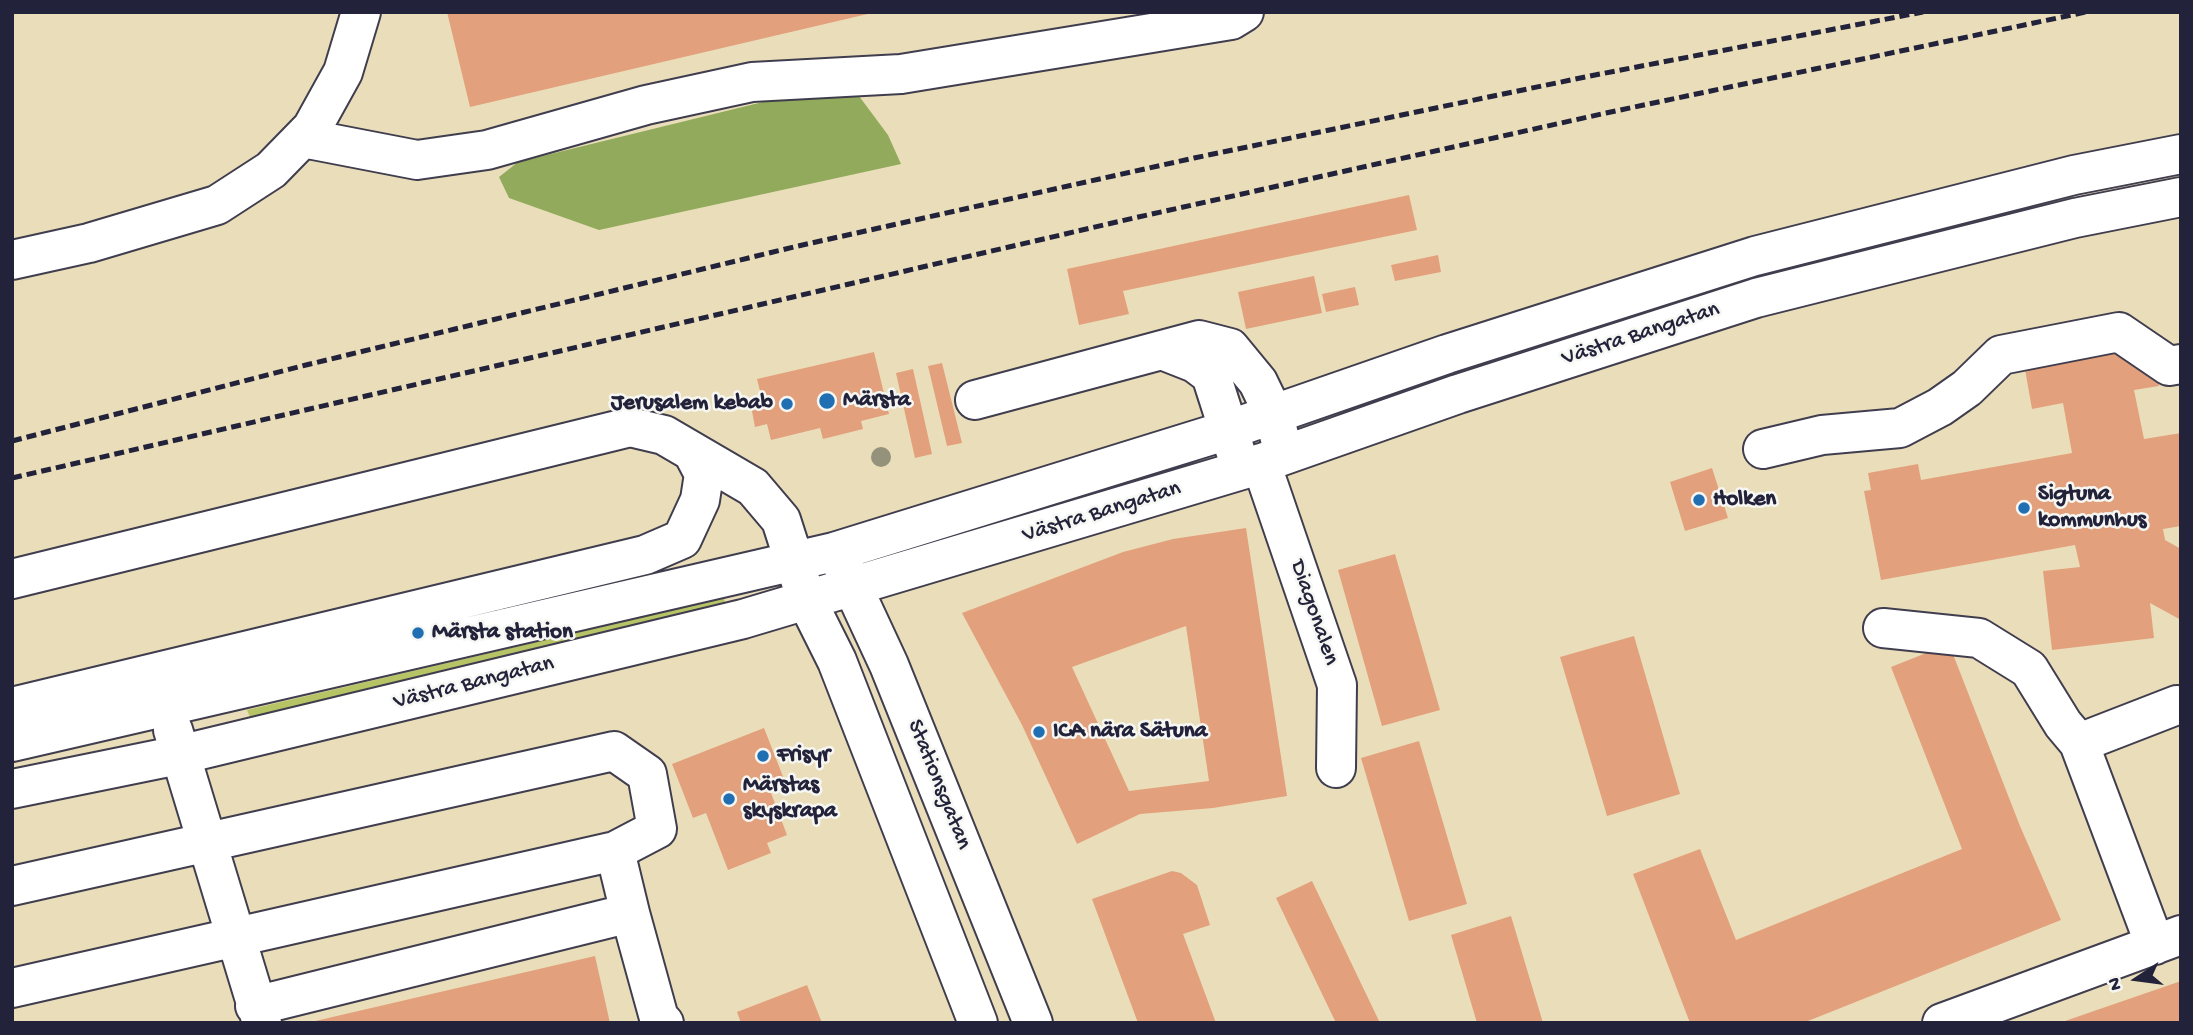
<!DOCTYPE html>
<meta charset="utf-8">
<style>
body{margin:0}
#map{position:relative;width:2193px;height:1035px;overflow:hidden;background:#eadeba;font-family:"Gochi Hand",sans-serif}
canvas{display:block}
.frame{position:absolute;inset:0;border:14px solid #22223b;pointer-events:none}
.north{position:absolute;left:2102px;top:944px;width:70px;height:70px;-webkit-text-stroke:5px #f6f6f2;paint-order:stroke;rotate:257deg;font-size:19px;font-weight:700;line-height:28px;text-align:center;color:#22223b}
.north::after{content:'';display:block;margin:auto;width:24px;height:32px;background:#22223b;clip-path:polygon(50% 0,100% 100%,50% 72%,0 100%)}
</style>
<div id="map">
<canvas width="2193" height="1035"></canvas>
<div class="frame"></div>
<div class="north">N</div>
</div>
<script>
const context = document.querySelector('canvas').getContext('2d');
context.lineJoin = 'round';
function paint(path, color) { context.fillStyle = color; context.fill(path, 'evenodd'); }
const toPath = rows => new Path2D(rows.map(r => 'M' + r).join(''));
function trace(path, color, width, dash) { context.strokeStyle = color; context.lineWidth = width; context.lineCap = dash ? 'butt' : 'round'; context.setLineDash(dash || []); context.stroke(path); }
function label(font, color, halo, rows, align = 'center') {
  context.font = font + ' "Gochi Hand",sans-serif'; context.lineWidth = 5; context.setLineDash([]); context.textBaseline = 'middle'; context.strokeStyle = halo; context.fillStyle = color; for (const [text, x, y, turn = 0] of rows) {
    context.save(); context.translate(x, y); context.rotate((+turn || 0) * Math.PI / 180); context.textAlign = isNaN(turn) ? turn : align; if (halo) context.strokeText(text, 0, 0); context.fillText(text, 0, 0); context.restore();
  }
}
paint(toPath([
 [724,598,728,615,254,727,247,710]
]), '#b7c466');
paint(toPath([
 [820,88,856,92,888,135,901,164,599,230,509,198,499,177,518,162]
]), '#91aa5b');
paint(toPath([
 [447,12,872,12,872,13,470,107],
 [1409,195,1417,230,1123,291,1129,314,1079,325,1067,269],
 [1438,255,1441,272,1395,281,1391,265],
 [1314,276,1322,313,1246,329,1238,292],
 [1355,287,1359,305,1326,312,1322,294],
 [2150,334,2159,386,2134,390,2144,439,2181,433,2181,526,2163,529,2165,540,2181,549,2181,620,2150,603,2154,638,2052,650,2043,571,2080,567,2075,545,1881,580,1864,491,1871,490,1868,473,1918,464,1921,480,2072,453,2063,403,2032,409,2023,358],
 [874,352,889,414,861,421,863,429,823,439,820,428,771,440,767,424,755,427,751,406,763,403,757,379],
 [942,363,962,443,947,446,928,366],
 [913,369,932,454,915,458,896,373],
 [1712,468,1728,518,1685,531,1670,482],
 [1246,528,1287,796,1213,808,1140,814,1077,844,1022,725,962,613,1123,552,1173,539],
 [1186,626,1209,781,1129,791,1072,667],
 [1395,554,1440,710,1382,726,1338,570],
 [1634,636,1680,794,1607,816,1560,657],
 [1949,644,2020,826,2061,920,1803,1023,1690,1023,1633,874,1700,849,1736,940,1962,849,1891,667],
 [764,728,784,779,768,785,787,835,767,843,771,853,728,870,706,813,693,818,672,764],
 [1419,741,1467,904,1409,921,1361,758],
 [1172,871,1181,873,1197,885,1210,925,1183,934,1216,1023,1138,1023,1092,899],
 [1312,881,1380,1023,1336,1023,1276,898],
 [1511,916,1543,1023,1477,1023,1451,935],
 [595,956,610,1023,311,1023,311,1022],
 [2181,981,2181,1023,2062,1023,2062,1022],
 [807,985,822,1023,741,1023,737,1012]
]), '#e3a07c');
const minor = toPath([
 [303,138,417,160,487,150,646,105,752,82,901,74,1231,20,1244,12],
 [12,260,89,243,217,205,271,170,312,128,343,72,361,12],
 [1162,350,1195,363,1211,375,1236,453],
 [975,400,1199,340,1230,348,1258,382,1274,415,1280,439],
 [1763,449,1822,435,1900,428,1940,407,1967,388,2001,355,2119,332,2169,366,2181,364],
 [1261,463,1337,685,1336,768],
 [843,566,889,665,1033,1023],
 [12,579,630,427,664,435,753,487,781,520,807,601,837,661,978,1023],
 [1883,628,1979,638,2029,669,2063,724,2079,743,2155,945],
 [12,707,645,555,682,539,700,500,704,474,693,453],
 [173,730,262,1023],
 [12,742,834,552,1228,430,1447,354,1755,256,2074,175,2181,154],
 [2079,743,2177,705],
 [12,789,179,755,743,619,1242,470,1458,394,1756,298,2075,218,2181,197],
 [12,886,614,751,647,774,657,829,615,851,12,988],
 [630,913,659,1018,664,1023],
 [255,1006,630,913,615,851],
 [1942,1023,2181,935]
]);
trace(minor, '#403e4e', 42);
trace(minor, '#fff', 38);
trace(toPath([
 [12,441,306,365,798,246,1194,158,1595,75,1923,12],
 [12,478,1134,218,1606,113,2086,12]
]), '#22223b', 5, [10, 5]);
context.fillStyle = '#95927b';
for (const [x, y] of [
 [881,457]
]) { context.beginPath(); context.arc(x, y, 10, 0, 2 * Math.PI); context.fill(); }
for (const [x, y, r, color] of [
 [827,401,9,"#1f6fb2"],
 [787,404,7,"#1f6fb2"],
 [1699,500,7,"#1f6fb2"],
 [2024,508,7,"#1f6fb2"],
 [418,633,7,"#1f6fb2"],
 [1039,732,7,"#1f6fb2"],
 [763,756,7,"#1f6fb2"],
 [729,799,7,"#1f6fb2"]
]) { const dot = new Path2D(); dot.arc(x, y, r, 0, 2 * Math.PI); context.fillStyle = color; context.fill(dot); trace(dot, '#f6f6f2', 2.5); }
label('23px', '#22223b', '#f6f6f2', [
 ["Västra Bangatan",1641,335,-18],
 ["Västra Bangatan",1102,513,-17],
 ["Diagonalen",1313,613,71],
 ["Västra Bangatan",474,684,-14],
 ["Stationsgatan",938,785,68]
]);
label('bold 23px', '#22223b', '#f6f6f2', [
 ["Märsta",843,401],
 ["Jerusalem kebab",773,404,"right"],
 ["Sigtuna",2038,495],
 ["kommunhus",2038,521],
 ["Holken",1713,500],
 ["Märsta station",432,633],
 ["ICA nära Sätuna",1053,732],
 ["Frisyr",777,756],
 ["Märstas",743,786],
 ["skyskrapa",743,812]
], 'left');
</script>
